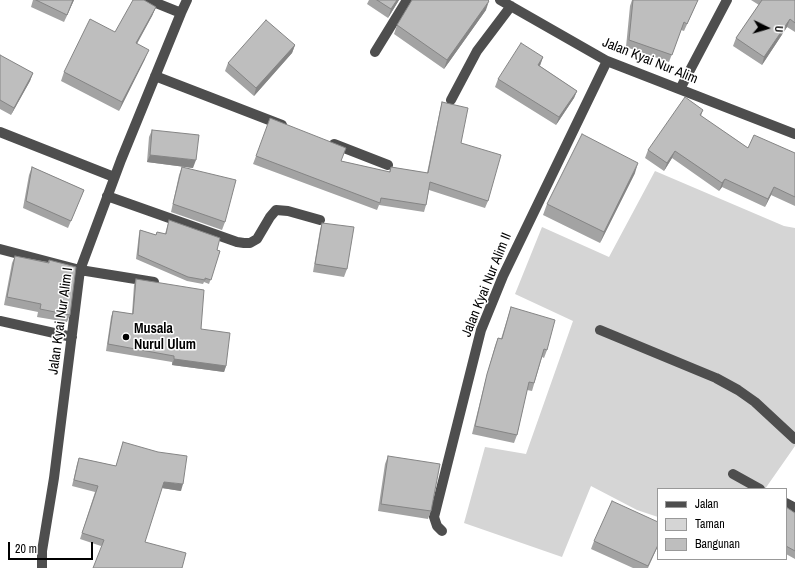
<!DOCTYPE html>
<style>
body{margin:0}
#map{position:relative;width:795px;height:568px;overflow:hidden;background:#fff;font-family:"Archivo Narrow",sans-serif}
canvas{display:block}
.legend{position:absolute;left:657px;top:488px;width:130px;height:72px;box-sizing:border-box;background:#fff;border:1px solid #999;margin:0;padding:5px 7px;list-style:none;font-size:12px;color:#000}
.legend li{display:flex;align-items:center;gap:8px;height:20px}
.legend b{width:20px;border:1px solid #999}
.north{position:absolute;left:747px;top:8px;width:40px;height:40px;-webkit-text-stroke:3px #fff;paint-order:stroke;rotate:95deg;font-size:11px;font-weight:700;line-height:16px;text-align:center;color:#000}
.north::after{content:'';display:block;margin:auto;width:14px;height:18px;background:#000;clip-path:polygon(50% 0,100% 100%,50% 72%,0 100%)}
.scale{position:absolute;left:8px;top:542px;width:85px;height:18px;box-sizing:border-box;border:2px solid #000;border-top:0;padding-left:5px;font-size:12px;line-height:14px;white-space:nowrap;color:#000;-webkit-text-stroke:3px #fff;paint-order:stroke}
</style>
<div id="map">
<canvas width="795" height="568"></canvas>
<ul class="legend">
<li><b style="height:5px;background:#4e4e4e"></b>Jalan</li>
<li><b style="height:11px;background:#d5d5d5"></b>Taman</li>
<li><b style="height:11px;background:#bebebe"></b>Bangunan</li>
</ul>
<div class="north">U</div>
<div class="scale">20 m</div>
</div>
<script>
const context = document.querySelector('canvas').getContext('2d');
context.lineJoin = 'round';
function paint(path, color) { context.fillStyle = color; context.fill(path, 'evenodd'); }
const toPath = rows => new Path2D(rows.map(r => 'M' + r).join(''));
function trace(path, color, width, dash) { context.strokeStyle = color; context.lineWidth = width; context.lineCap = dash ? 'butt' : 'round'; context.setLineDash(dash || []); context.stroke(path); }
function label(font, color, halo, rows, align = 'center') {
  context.font = font + ' "Archivo Narrow",sans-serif'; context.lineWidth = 3; context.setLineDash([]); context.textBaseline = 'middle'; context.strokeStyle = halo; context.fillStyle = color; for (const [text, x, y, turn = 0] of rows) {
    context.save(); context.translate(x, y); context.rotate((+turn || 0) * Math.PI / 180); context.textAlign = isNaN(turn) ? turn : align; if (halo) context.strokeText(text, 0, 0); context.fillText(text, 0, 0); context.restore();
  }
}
paint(toPath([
 [655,171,784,226,795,228,795,446,765,489,658,489,658,517,637,510,591,486,562,557,464,523,485,447,526,454,573,321,515,294,542,227,609,257]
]), '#d5d5d5');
trace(toPath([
 [149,0,181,13],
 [500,0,607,61,795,134],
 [375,52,407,0],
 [155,76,282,125],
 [680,89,727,0],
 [451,100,477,51,511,6],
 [0,132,114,177],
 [334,144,388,165],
 [107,196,237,242,244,243,250,243,257,239,270,217,276,210,288,211,320,220],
 [0,249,80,270,154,282],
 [0,321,72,337],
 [600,330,716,378,738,390,755,402,795,439],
 [733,474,760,489],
 [786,503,795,508],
 [442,531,437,526,434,517,481,330,503,276,607,61],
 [42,568,42,551,54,478,80,270,121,160,181,13,187,0]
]), '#4e4e4e', 10);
paint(toPath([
 [33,0,74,0,64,22,31,7],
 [369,0,399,0,388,18,367,4],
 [632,0,698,0,684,31,681,30,669,62,626,47,630,6],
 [751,0,795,0,795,32,787,27,762,65,733,46,736,38,759,5],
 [156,7,152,16,137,44,145,59,119,111,61,81,64,72,115,32],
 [486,10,444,69,394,34,397,25],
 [295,45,292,53,254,96,225,71,228,63],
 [0,56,33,73,30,81,11,115,0,109],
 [543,57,540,66,577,91,574,98,556,125,495,87,498,79],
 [442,102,488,201,485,208,429,190,426,205,424,212,379,205,377,210,253,164,256,156,341,161,389,172,391,167,427,173,440,110],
 [703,110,701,116,748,148,795,153,795,206,771,195,765,207,722,187,719,191,672,158,664,171,645,158,648,150],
 [152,130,193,168,147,162,149,137],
 [32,167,84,190,68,228,23,208,29,175],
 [182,167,225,222,222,230,171,212,179,175],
 [635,173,600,243,543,215,547,204],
 [169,220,217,250,220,251,209,284,204,282,203,284,187,281,136,259,139,234,140,230,156,235,157,232,165,234],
 [322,223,347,269,344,277,313,272,320,230],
 [15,256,48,262,49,260,70,315,67,322,37,317,38,312,4,305,12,263],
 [136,279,201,329,226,366,224,372,172,365,172,362,106,351,111,317,113,311,132,314,134,285],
 [511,307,547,350,544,358,542,357,532,391,527,390,517,435,514,443,472,434,485,382,495,346,498,338,501,339],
 [123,442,181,491,162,488,101,546,80,539,95,492,72,486,77,464,79,458,116,466],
 [388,456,431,511,428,519,378,511,385,464],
 [786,507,795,513,795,559,786,554],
 [658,522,658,546,648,568,633,568,591,549,594,541]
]), '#a3a3a3');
paint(toPath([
 [73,0,74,0,64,22,67,15],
 [397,0,399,0,388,18,391,9],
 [489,1,486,10,444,69,447,60],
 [156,7,152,16,132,52,136,43],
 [790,19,787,27,762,65,764,57],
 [295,45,292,53,254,96,256,88],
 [149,50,145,59,119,111,122,102],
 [543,57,540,65,535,73,538,65],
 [33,73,30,81,11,115,14,108],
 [577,91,574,98,556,125,559,117],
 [675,151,672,158,664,171,667,163],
 [150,155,196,160,193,168,147,162],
 [638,163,635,173,600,243,604,232],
 [725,179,722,187,719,191,722,183],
 [774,187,771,195,765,207,768,199],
 [174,359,226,366,224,372,172,365],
 [164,482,183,484,181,491,162,488]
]), '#858585');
const building = toPath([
 [36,0,73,0,67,15,36,0],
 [133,0,144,0,156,7,136,43,149,50,122,102,64,72,90,19,115,32,133,0],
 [377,0,397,0,391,9,377,0],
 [412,0,488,0,489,1,447,60,397,25,412,0],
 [633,0,698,0,687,24,684,22,672,55,629,40,633,0],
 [762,0,795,0,795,23,790,19,764,57,736,38,762,0],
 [266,20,295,45,256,88,228,63,266,20],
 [521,43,543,57,538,65,577,91,559,117,498,79,521,43],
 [0,55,33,73,14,108,0,100,0,55],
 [685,97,703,110,700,115,748,148,754,135,795,153,795,197,774,187,768,199,725,179,722,183,675,151,667,163,648,150,685,97],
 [442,102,468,108,461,143,501,155,488,201,430,182,426,205,381,198,380,203,256,156,270,118,346,148,341,161,390,172,391,167,428,173,442,102],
 [152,130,199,135,196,160,150,155,152,130],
 [582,134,638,163,604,232,547,204,582,134],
 [32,167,84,190,71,221,26,201,32,167],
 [182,167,236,180,225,222,173,204,182,167],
 [169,220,220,238,217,250,220,251,211,280,205,278,205,280,188,277,138,255,140,230,156,235,157,232,166,234,169,220],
 [322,223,354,227,347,269,315,264,322,223],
 [15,256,49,263,49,260,76,267,70,315,40,309,41,304,7,297,15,256],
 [136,279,204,290,201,329,230,333,226,366,174,359,174,356,108,344,113,311,133,314,136,279],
 [511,307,555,320,547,350,544,349,534,383,529,382,517,435,475,426,487,374,498,338,502,339,511,307],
 [123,442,158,452,187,456,183,484,164,482,145,542,186,553,182,568,93,568,104,540,82,533,98,486,74,480,79,458,116,466,123,442],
 [388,456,440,464,431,511,381,504,388,456],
 [612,501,658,522,658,545,648,566,594,541,612,501],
 [786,507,795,513,795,551,786,546,786,507]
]);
paint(building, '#bebebe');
trace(building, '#858585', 1);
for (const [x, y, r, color] of [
 [126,337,4,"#000"]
]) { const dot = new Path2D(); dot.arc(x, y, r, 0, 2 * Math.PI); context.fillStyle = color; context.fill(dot); trace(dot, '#fff', 1.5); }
label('14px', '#000', '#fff', [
 ["Jalan Kyai Nur Alim",650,61,22],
 ["Jalan Kyai Nur Alim II",487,285,-68],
 ["Jalan Kyai Nur Alim I",61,321,-82]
]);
label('bold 14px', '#000', '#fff', [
 ["Musala",134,329],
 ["Nurul Ulum",134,345]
], 'left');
</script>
